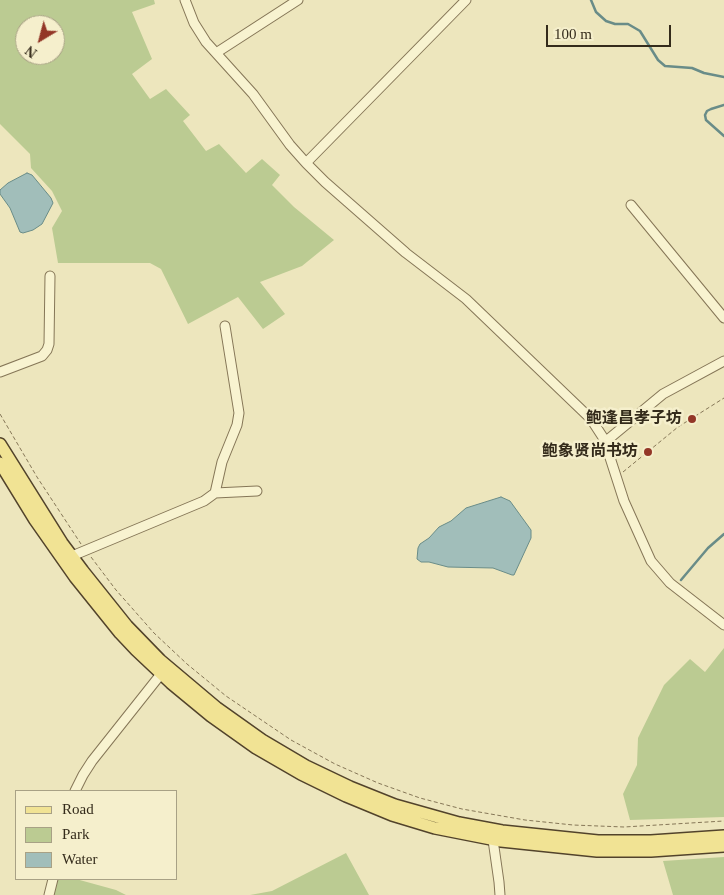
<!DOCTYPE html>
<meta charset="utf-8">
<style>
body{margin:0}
#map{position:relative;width:724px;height:895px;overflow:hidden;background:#ede6bd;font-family:"Times New Roman",serif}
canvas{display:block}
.legend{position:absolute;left:15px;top:790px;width:162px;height:90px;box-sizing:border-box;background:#f5efcc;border:1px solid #a8a185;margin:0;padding:6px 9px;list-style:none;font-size:15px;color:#342b1b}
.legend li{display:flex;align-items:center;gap:10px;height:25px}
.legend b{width:25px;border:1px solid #a8a185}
.north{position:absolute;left:15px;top:15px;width:50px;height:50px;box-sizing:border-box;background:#f5efcc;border:1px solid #a8a185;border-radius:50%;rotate:217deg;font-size:14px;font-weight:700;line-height:20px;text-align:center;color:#342b1b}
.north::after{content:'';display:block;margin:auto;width:18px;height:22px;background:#933727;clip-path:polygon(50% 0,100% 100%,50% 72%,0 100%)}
.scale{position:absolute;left:546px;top:25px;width:125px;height:22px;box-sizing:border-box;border:2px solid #342b1b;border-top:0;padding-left:6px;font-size:15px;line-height:18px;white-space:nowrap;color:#342b1b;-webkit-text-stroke:4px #f5efcc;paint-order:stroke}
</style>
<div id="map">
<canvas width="724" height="895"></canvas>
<ul class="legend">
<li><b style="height:6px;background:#f1e394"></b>Road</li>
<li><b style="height:14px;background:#bbcb92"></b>Park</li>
<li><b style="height:14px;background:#a1beba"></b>Water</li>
</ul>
<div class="north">N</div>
<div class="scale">100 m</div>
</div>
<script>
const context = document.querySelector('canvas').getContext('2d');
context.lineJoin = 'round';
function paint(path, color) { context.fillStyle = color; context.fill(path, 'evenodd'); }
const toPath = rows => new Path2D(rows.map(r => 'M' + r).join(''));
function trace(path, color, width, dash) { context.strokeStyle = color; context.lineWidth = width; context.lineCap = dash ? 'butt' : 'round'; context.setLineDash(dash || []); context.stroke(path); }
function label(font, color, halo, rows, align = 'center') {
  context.font = font + ' "Times New Roman","Noto Sans SC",serif'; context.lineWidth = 5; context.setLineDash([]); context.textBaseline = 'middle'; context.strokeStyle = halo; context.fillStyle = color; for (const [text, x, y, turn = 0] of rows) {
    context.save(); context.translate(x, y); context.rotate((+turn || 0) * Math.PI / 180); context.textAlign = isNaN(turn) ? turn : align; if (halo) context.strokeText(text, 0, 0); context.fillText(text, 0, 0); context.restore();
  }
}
paint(toPath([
 [0,0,154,0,155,4,132,12,152,59,132,74,150,99,166,89,190,115,183,121,206,151,219,144,246,173,262,159,280,175,272,185,294,207,334,240,302,266,260,282,285,314,263,329,238,297,188,324,161,269,150,263,58,263,52,228,62,211,52,191,31,168,30,154,0,124],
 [25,25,55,25,55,55,25,55],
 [724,648,724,817,630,820,623,794,637,765,638,738,664,685,690,659,705,672],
 [346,853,369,895,250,895,272,891],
 [724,857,724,895,673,895,663,861],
 [57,879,76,879,116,890,126,895,52,895]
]), '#bbcb92');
const water = toPath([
 [27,173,32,175,51,198,53,203,42,224,33,230,23,233,20,232,10,208,0,194,0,190,8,183,27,173],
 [501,497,510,501,531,530,531,538,514,575,512,575,493,568,448,567,429,562,421,562,417,559,418,548,420,544,429,538,439,527,451,521,466,508,501,497]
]);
paint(water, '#a1beba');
trace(water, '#698c88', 1);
trace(toPath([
 [591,0,596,12,606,21,615,24,628,24,640,31,658,60,665,66,692,68,704,73,724,77],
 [724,105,711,109,707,111,705,115,706,120,724,136],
 [681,580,708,548,724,534]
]), '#698c88', 2.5);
const minor = toPath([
 [185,0,194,23,206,42,253,94,290,145,306,163,325,182,406,253,466,299,591,419,604,439,624,501,651,561,670,583,724,625],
 [216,53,298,0],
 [306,163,466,0],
 [631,205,724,318],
 [0,372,42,356,47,350,49,344,50,276],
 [605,442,663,394,724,361],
 [215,493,222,462,237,425,239,413,225,326],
 [72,556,204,501,215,493,257,491],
 [75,791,83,775,92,761,161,674],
 [493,840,499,882,500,895],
 [49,895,53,879]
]);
const major = toPath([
 [0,444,62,543,83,571,127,626,160,660,217,708,262,740,306,766,350,787,395,805,459,823,502,831,598,841,651,841,724,836],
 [0,463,35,520,75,577,120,633,136,650,171,683,211,716,256,748,301,774,346,796,392,815,435,828,501,841,597,851,651,851,724,846]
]);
trace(minor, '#857657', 11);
trace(major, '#52432b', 14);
trace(toPath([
 [0,414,37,477,81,544],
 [623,472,678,427,724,398],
 [91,557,116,590,154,633,187,664,226,696,291,740,335,764,378,783,420,798,462,809,525,820,573,825,624,827,724,821]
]), '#857657', 1, [4, 2.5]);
trace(minor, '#f8f3d0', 9);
trace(major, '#f1e394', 11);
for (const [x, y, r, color] of [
 [692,419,5,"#933727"],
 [648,452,5,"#933727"]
]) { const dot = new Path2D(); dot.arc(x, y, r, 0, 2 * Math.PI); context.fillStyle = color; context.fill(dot); trace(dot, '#f5efcc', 2); }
label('bold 16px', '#342b1b', '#f5efcc', [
 ["鲍逢昌孝子坊",682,419],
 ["鲍象贤尚书坊",638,452]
], 'right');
</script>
